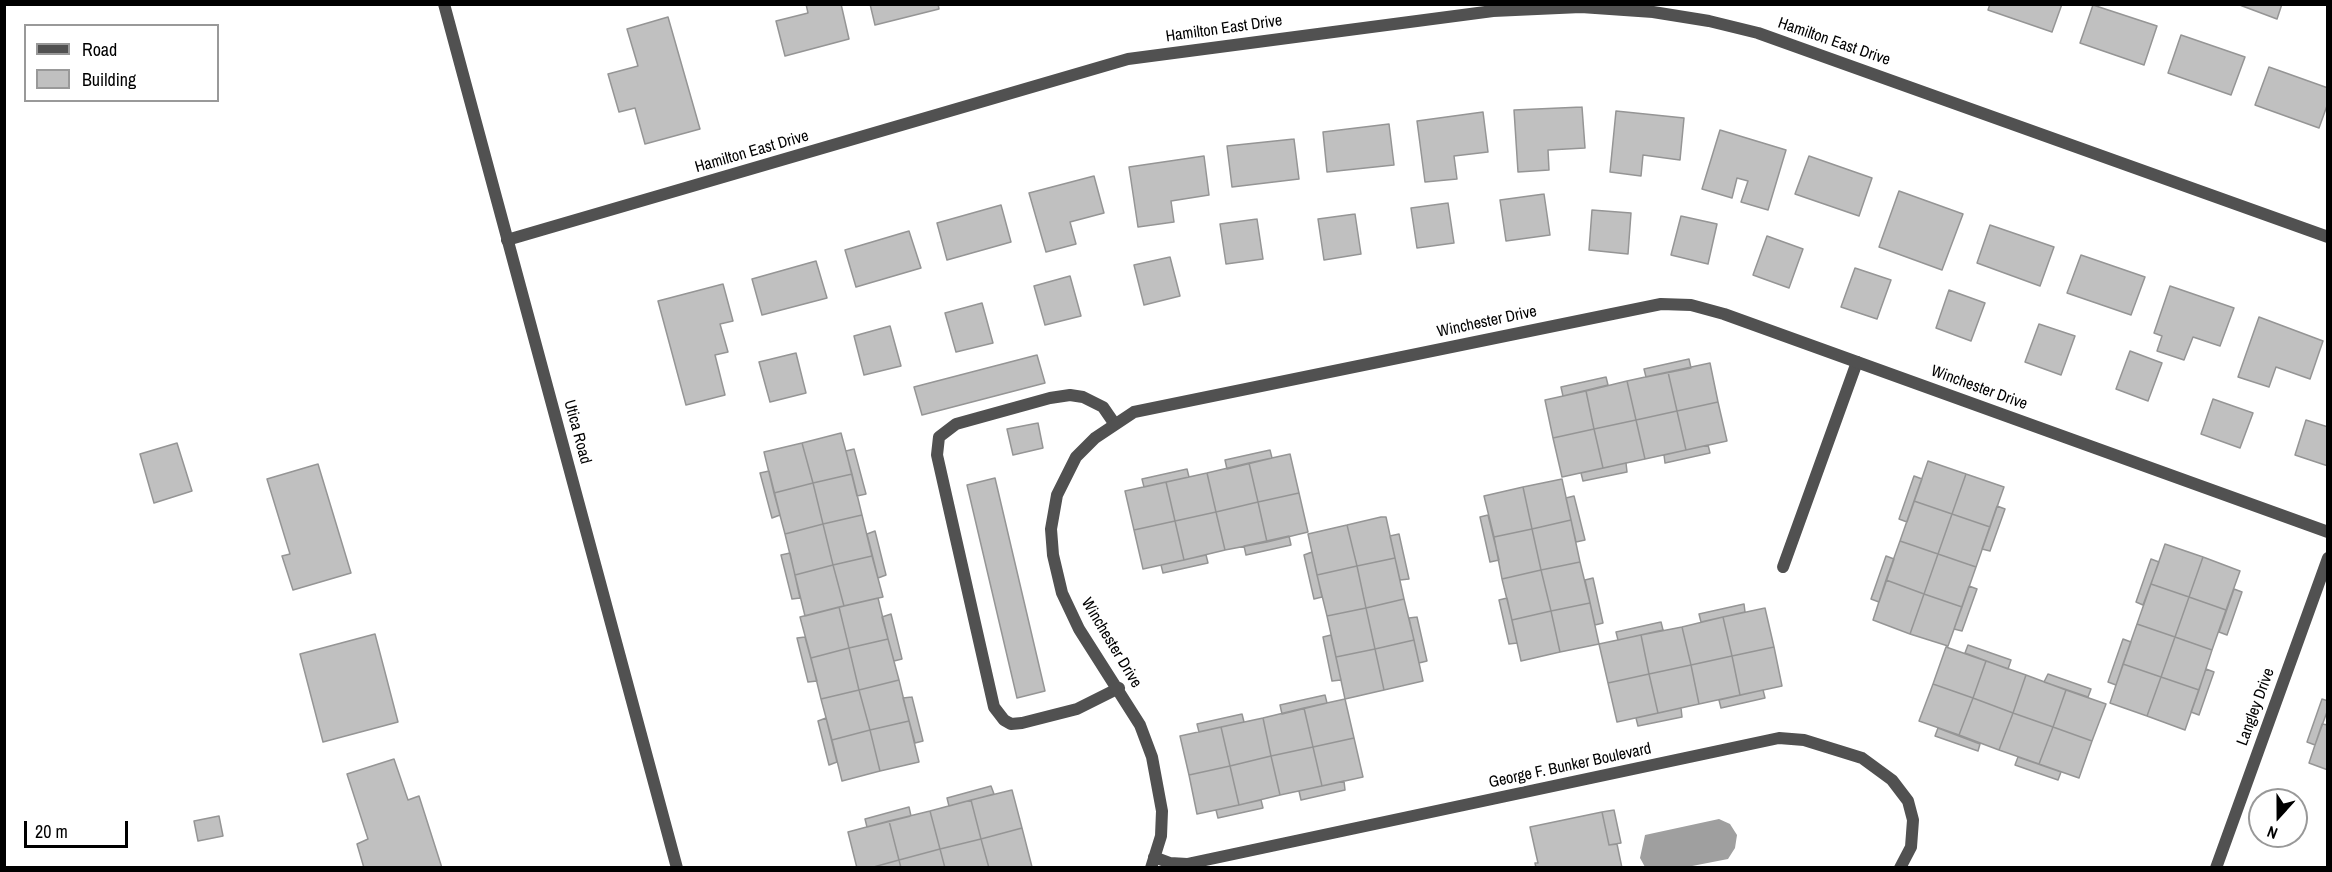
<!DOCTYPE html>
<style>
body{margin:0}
#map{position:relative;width:2332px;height:872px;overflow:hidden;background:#fff;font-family:"Archivo Narrow",sans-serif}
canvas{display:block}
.frame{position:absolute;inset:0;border:6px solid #000;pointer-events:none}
.legend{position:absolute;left:24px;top:24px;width:195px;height:78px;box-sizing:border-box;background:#fff;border:2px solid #999;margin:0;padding:8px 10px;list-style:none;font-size:18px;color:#000}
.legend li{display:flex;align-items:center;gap:12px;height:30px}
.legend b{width:30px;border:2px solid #999}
.north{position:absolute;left:2248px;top:788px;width:60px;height:60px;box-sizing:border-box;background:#fff;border:2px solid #999;border-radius:50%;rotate:201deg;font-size:16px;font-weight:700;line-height:24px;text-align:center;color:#000}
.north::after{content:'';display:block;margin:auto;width:21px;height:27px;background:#000;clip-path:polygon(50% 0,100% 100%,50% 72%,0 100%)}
.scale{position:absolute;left:24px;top:821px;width:104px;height:27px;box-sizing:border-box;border:3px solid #000;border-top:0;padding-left:8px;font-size:18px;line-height:21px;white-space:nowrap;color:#000;-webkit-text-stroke:4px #fff;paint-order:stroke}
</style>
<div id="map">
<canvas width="2332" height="872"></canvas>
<div class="frame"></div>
<ul class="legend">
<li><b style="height:8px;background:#515151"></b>Road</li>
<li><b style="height:16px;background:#c0c0c0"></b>Building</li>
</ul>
<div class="north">N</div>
<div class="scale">20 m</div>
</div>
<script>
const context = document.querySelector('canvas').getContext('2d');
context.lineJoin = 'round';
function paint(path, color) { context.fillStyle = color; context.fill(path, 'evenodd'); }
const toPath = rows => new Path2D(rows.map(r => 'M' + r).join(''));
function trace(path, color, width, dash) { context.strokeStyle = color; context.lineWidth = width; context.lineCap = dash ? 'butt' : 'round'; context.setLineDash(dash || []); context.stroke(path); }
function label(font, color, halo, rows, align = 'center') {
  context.font = font + ' "Archivo Narrow",sans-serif'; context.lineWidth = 6; context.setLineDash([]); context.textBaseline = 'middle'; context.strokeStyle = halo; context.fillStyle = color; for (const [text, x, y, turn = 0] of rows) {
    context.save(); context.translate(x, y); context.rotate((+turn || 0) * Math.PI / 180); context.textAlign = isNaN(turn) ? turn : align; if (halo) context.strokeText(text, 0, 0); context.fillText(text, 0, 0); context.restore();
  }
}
paint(toPath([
 [1719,819,1730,824,1737,835,1735,848,1728,859,1687,867,1645,867,1640,858,1645,835]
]), '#9f9f9f');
const building = toPath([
 [806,4,841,4,849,39,785,56,776,21,808,13,806,4],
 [870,4,938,4,939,9,875,25,870,4],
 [1990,4,2062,4,2052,32,1988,10,1990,4],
 [2237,4,2282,4,2277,19,2237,4],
 [2093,5,2157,26,2144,65,2080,43,2093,5],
 [668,17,700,129,645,144,635,108,619,112,608,74,638,66,627,29,668,17],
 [2181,35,2245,57,2231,95,2168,73,2181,35],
 [2269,67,2328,88,2328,103,2319,128,2255,105,2269,67],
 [1582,107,1585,148,1548,150,1549,170,1518,172,1514,110,1582,107],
 [1616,111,1684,118,1680,160,1643,155,1641,176,1610,172,1616,111],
 [1483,112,1488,152,1454,156,1457,179,1425,182,1417,121,1483,112],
 [1389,124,1394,165,1327,172,1323,132,1389,124],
 [1720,130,1786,150,1768,210,1741,202,1748,181,1737,178,1732,198,1702,189,1720,130],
 [1294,139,1299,179,1232,187,1227,146,1294,139],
 [1204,156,1209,195,1171,201,1174,222,1138,227,1129,167,1204,156],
 [1809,156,1872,178,1859,216,1795,194,1809,156],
 [1094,176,1104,213,1070,222,1076,244,1046,252,1029,193,1094,176],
 [1899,191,1963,214,1942,270,1879,247,1899,191],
 [1544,194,1550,235,1506,241,1500,200,1544,194],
 [1448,203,1454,243,1417,248,1411,208,1448,203],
 [1001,205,1011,242,947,260,937,223,1001,205],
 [1592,210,1631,213,1628,254,1589,250,1592,210],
 [1355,214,1361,254,1324,260,1318,219,1355,214],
 [1681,216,1717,224,1708,264,1671,255,1681,216],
 [1257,219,1263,259,1226,264,1220,224,1257,219],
 [1990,225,2054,247,2040,286,1977,263,1990,225],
 [909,231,921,268,856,287,845,250,909,231],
 [1767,236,1803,249,1789,288,1753,275,1767,236],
 [2081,255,2145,277,2131,315,2067,293,2081,255],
 [1170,257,1180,296,1144,305,1134,265,1170,257],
 [816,261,827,298,762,315,752,279,816,261],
 [1855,268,1891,280,1877,319,1841,307,1855,268],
 [1070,276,1081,316,1045,325,1034,286,1070,276],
 [723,284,733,321,720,324,728,352,715,355,725,395,686,405,658,301,723,284],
 [2170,286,2234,308,2220,346,2193,337,2184,360,2157,351,2162,336,2154,333,2170,286],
 [1949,290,1985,303,1971,341,1936,328,1949,290],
 [982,303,993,343,956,352,945,313,982,303],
 [2259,317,2323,341,2310,379,2276,367,2269,387,2238,377,2259,317],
 [2039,324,2075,336,2061,375,2025,362,2039,324],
 [890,326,901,366,864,375,854,336,890,326],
 [2130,351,2162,363,2148,401,2116,389,2130,351],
 [796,353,806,393,770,402,759,362,796,353],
 [1037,355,1045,383,922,415,914,387,1037,355],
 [1689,359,1691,368,1646,377,1644,369,1689,359],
 [1710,363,1718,402,1677,411,1668,372,1710,363],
 [1668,372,1677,411,1636,420,1627,381,1668,372],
 [1606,377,1608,385,1563,396,1561,387,1606,377],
 [1627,381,1636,420,1594,429,1586,391,1627,381],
 [1586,391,1594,429,1553,438,1545,400,1586,391],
 [2213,399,2253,413,2240,448,2201,434,2213,399],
 [1718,402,1727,441,1686,450,1677,411,1718,402],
 [1677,411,1686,450,1645,459,1636,420,1677,411],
 [1636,420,1645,459,1603,468,1594,429,1636,420],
 [2306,420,2328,427,2328,466,2295,455,2306,420],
 [1038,423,1043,448,1013,455,1007,429,1038,423],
 [1594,429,1603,468,1562,477,1553,438,1594,429],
 [841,433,852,474,813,483,802,443,841,433],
 [177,443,192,491,154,503,140,454,177,443],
 [802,443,813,483,774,493,764,452,802,443],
 [1708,445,1710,453,1665,463,1664,455,1708,445],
 [854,449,866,494,857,496,846,451,854,449],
 [1270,450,1272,458,1227,469,1225,460,1270,450],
 [1290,454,1299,493,1258,502,1249,463,1290,454],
 [1928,461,1966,474,1952,514,1914,501,1928,461],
 [1249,463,1258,502,1216,512,1207,473,1249,463],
 [1626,463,1627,472,1583,481,1581,473,1626,463],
 [318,464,351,573,293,590,282,556,290,554,267,479,318,464],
 [1187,469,1189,477,1144,487,1142,479,1187,469],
 [769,471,780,515,772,518,760,473,769,471],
 [1207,473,1216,512,1175,521,1166,482,1207,473],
 [852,474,862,515,823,524,813,483,852,474],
 [1966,474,2004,487,1990,527,1952,514,1966,474],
 [1914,476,1922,479,1907,522,1899,519,1914,476],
 [995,478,1045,691,1017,698,967,485,995,478],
 [1562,479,1571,520,1532,529,1523,487,1562,479],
 [1166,482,1175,521,1134,530,1125,491,1166,482],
 [813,483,823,524,785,534,774,493,813,483],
 [1523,487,1532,529,1494,537,1484,496,1523,487],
 [1299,493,1308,532,1267,542,1258,502,1299,493],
 [1574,496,1585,540,1576,542,1566,498,1574,496],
 [1914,501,1952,514,1938,554,1900,541,1914,501],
 [1258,502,1267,542,1225,550,1216,512,1258,502],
 [1997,506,2005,509,1990,551,1982,549,1997,506],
 [1216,512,1225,550,1184,560,1175,521,1216,512],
 [1952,514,1990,527,1976,567,1938,554,1952,514],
 [862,515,872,556,833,565,823,524,862,515],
 [1488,515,1499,560,1490,562,1480,517,1488,515],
 [1381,517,1386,517,1395,558,1357,566,1347,525,1381,517],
 [1571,520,1580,562,1541,570,1532,529,1571,520],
 [1175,521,1184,560,1143,569,1134,530,1175,521],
 [823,524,833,565,795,575,785,534,823,524],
 [1347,525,1357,566,1317,575,1308,534,1347,525],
 [1532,529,1541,570,1502,579,1494,537,1532,529],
 [875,531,886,575,878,578,867,534,875,531],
 [1399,534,1409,579,1400,580,1390,536,1399,534],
 [1289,536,1291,545,1246,555,1244,546,1289,536],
 [1900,541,1938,554,1924,594,1886,580,1900,541],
 [2165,544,2203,557,2189,597,2151,584,2165,544],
 [1312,552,1322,597,1314,599,1304,555,1312,552],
 [790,553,800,598,792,599,781,555,790,553],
 [1938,554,1976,567,1962,607,1924,594,1938,554],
 [1206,555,1208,563,1163,573,1161,565,1206,555],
 [872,556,883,597,844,606,833,565,872,556],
 [1886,556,1894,559,1879,602,1871,599,1886,556],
 [2203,557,2240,571,2226,610,2189,597,2203,557],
 [1395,558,1404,599,1366,608,1357,566,1395,558],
 [2151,559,2159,562,2143,605,2136,602,2151,559],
 [1580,562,1590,603,1551,611,1541,570,1580,562],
 [833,565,844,606,805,616,795,575,833,565],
 [1357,566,1366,608,1327,616,1317,575,1357,566],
 [1541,570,1551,611,1512,620,1502,579,1541,570],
 [1593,578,1603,623,1595,625,1585,580,1593,578],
 [1886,580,1924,594,1910,634,1873,620,1886,580],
 [2151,584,2189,597,2175,637,2137,624,2151,584],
 [1969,586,1977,589,1962,631,1954,629,1969,586],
 [2234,589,2242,592,2227,635,2219,632,2234,589],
 [1924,594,1962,607,1948,646,1910,634,1924,594],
 [2189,597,2226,610,2212,650,2175,637,2189,597],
 [878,598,888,639,849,648,839,607,878,598],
 [1507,598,1517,643,1509,644,1499,600,1507,598],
 [1404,599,1414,640,1375,649,1366,608,1404,599],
 [1590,603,1599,644,1560,652,1551,611,1590,603],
 [1744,604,1745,612,1701,622,1699,614,1744,604],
 [839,607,849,648,811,658,800,617,839,607],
 [1366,608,1375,649,1336,657,1327,616,1366,608],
 [1765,608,1774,647,1732,656,1723,617,1765,608],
 [1551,611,1560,652,1521,661,1512,620,1551,611],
 [891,614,902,659,894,661,882,617,891,614],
 [1417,617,1427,661,1419,663,1409,618,1417,617],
 [1723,617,1732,656,1691,665,1682,627,1723,617],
 [1661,622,1663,630,1618,640,1616,632,1661,622],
 [2137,624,2175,637,2161,677,2123,664,2137,624],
 [1682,627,1691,665,1649,674,1641,635,1682,627],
 [375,634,398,722,323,742,300,654,375,634],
 [1331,635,1341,680,1332,681,1323,637,1331,635],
 [1641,635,1649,674,1608,683,1599,644,1641,635],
 [805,637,817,681,808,682,797,638,805,637],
 [2175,637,2212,650,2199,690,2161,677,2175,637],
 [888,639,899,680,859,690,849,648,888,639],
 [2123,639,2131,642,2116,685,2108,682,2123,639],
 [1414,640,1423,681,1384,690,1375,649,1414,640],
 [1968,645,2011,660,2008,669,1965,653,1968,645],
 [1774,647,1782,686,1740,695,1732,656,1774,647],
 [1946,647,1986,661,1973,698,1933,684,1946,647],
 [849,648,859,690,821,699,811,658,849,648],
 [1375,649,1384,690,1345,699,1336,657,1375,649],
 [1732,656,1740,695,1699,704,1691,665,1732,656],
 [1986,661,2026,675,2013,713,1973,698,1986,661],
 [2123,664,2161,677,2147,716,2110,703,2123,664],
 [1691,665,1699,704,1658,713,1649,674,1691,665],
 [2206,669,2214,672,2199,715,2191,712,2206,669],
 [1649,674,1658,713,1617,722,1608,683,1649,674],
 [2048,674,2091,689,2088,697,2044,682,2048,674],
 [2026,675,2066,690,2053,727,2013,713,2026,675],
 [2161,677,2199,690,2185,730,2147,716,2161,677],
 [899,680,909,721,870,730,859,690,899,680],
 [1933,684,1973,698,1959,735,1919,721,1933,684],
 [859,690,870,730,832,740,821,699,859,690],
 [1763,690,1765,698,1721,708,1719,700,1763,690],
 [2066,690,2106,704,2092,741,2053,727,2066,690],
 [1325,695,1327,703,1282,714,1280,705,1325,695],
 [912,697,923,741,915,743,903,698,912,697],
 [1973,698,2013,713,1999,750,1959,735,1973,698],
 [1345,699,1354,738,1313,747,1304,708,1345,699],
 [2322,699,2328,701,2328,709,2315,745,2307,742,2322,699],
 [1304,708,1313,747,1271,756,1263,718,1304,708],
 [1681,708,1682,717,1638,726,1636,718,1681,708],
 [2013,713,2053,727,2039,764,1999,750,2013,713],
 [1242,714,1244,722,1199,732,1197,724,1242,714],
 [826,718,837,762,829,765,818,721,826,718],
 [1263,718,1271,756,1230,766,1221,727,1263,718],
 [909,721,919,762,880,771,870,730,909,721],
 [2322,724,2328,725,2328,770,2309,763,2322,724],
 [1221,727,1230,766,1189,775,1180,736,1221,727],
 [2053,727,2092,741,2079,778,2039,764,2053,727],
 [1938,728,1980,744,1978,751,1935,736,1938,728],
 [870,730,880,771,842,781,832,740,870,730],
 [1354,738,1363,777,1322,786,1313,747,1354,738],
 [1313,747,1322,786,1280,795,1271,756,1313,747],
 [1271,756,1280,795,1239,805,1230,766,1271,756],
 [2018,757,2061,772,2058,780,2015,765,2018,757],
 [394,759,408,800,419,796,442,868,364,868,357,844,368,839,347,774,394,759],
 [1230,766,1239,805,1197,814,1189,775,1230,766],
 [1344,781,1345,790,1301,800,1299,791,1344,781],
 [991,786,994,794,949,806,947,798,991,786],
 [1012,790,1022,828,981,839,971,800,1012,790],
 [971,800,981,839,940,849,930,811,971,800],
 [1261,800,1263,808,1218,818,1216,810,1261,800],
 [909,807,911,816,867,827,865,819,909,807],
 [1614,810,1621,843,1609,845,1602,812,1614,810],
 [930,811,940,849,899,860,889,821,930,811],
 [1602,812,1609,845,1617,844,1622,868,1536,868,1535,863,1538,863,1530,827,1602,812],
 [219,816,223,836,198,841,194,821,219,816],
 [889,821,899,860,870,868,857,868,848,832,889,821],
 [1022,828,1032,867,989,868,981,839,1022,828],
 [981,839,989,868,945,868,940,849,981,839],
 [940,849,945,868,901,868,899,860,940,849],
 [899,860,901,868,870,868,899,860]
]);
paint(building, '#c0c0c0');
trace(building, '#959595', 1.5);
trace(toPath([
 [1114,423,1103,407,1083,397,1070,395,1050,398,956,424,939,437,937,455,994,707,1004,720,1011,724,1022,723,1077,709,1119,688],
 [1783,567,1857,362]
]), '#515151', 12);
trace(toPath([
 [507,240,1128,59,1493,11,1581,7,1653,12,1709,21,1758,33,2328,237],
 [1154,857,1170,863,1187,864,1779,738,1804,740,1862,758,1892,780,1908,801,1913,820,1911,847,1900,868],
 [1151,868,1161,836,1162,811,1152,757,1140,725,1079,629,1062,593,1053,555,1051,529,1057,495,1076,457,1095,438,1134,412,1661,304,1691,305,1724,314,2328,532],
 [2216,868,2328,558]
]), '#515151', 12);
trace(toPath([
 [444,4,677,868]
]), '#515151', 12);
label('16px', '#000', '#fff', [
 ["Hamilton East Drive",1224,29,-8],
 ["Hamilton East Drive",1834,42,19],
 ["Hamilton East Drive",752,152,-16],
 ["Winchester Drive",1487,322,-12],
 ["Winchester Drive",1979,388,20],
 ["Utica Road",577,432,75],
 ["Winchester Drive",1111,643,59],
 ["Langley Drive",2256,707,-70],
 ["George F. Bunker Boulevard",1570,766,-12]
]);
</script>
